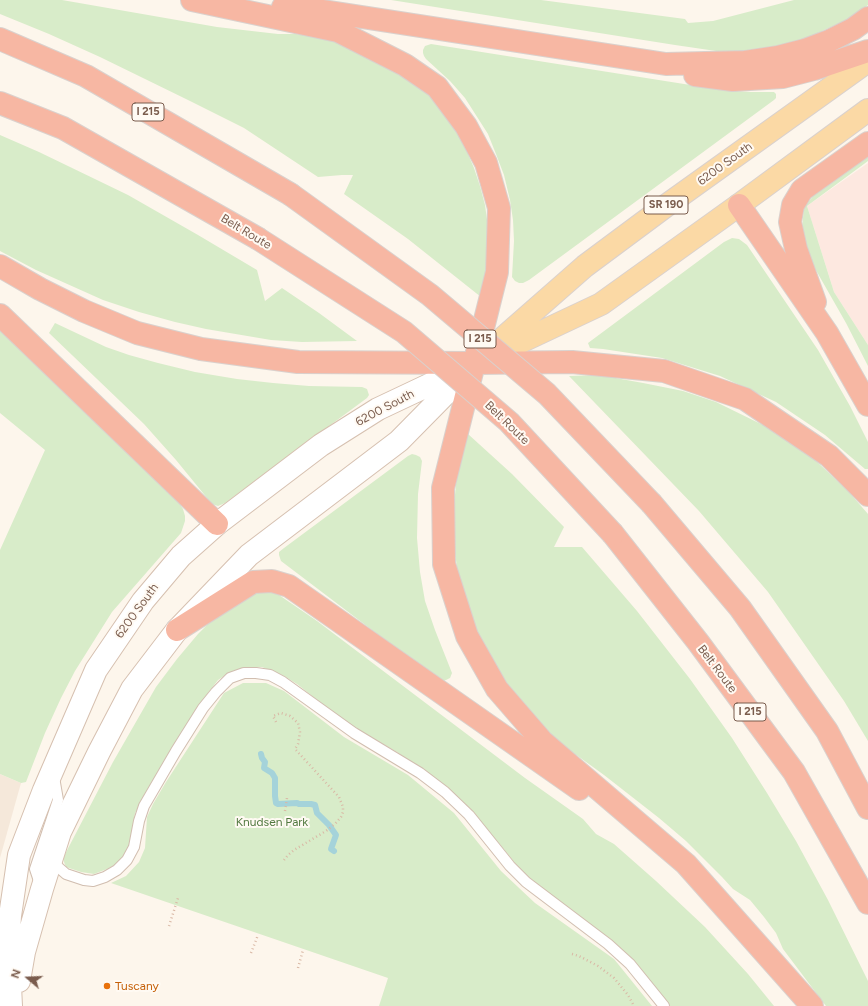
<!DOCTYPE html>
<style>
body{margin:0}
#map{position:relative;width:868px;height:1006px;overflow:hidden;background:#fdf6ec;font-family:Figtree,sans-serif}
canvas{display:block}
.north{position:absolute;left:8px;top:958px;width:40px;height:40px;-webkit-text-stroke:3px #fffaf3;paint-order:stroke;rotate:289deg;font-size:11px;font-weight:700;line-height:16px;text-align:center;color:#7a5c4d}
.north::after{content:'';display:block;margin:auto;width:14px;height:18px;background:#7a5c4d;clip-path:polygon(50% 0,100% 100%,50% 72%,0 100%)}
</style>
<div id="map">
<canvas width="868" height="1006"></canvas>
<div class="north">N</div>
</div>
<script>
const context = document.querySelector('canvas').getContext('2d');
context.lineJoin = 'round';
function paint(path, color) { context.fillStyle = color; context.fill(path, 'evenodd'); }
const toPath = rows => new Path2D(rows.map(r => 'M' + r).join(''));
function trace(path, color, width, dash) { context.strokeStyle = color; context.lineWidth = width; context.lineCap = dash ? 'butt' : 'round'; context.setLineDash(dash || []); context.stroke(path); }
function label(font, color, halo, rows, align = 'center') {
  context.font = font + ' Figtree,sans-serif'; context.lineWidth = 4; context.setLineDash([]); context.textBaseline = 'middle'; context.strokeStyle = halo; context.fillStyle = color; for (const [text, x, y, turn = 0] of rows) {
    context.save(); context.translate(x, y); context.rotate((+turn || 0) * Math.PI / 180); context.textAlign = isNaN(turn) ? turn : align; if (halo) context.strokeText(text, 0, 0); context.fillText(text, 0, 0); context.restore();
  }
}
paint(toPath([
 [0,774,21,783,0,858]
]), '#f5e8da');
paint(toPath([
 [868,163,868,345,834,292,807,206]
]), '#fde8e0');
paint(toPath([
 [0,0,62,0,217,27,278,34,296,34,325,39,343,43,362,51,414,83,428,94,440,109,453,126,465,147,474,168,480,186,485,205,488,227,487,266,481,297,408,239,344,194,353,175,342,175,318,177,244,128,188,100,100,57,49,34,0,14],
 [391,0,541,0,685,19,688,23,713,21,794,0,868,0,868,5,855,16,809,37,781,47,748,51,734,52,716,51,675,45],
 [431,44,722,90,751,92,774,92,776,94,776,98,774,100,529,280,523,283,519,283,515,281,512,277,514,241,513,220,510,200,504,175,496,154,488,134,465,98,450,81,426,59,424,56,423,53,423,50,425,46],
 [0,135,39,152,128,195,198,235,257,270,265,301,282,288,319,313,357,341,302,342,271,340,206,329,175,322,139,312,103,300,36,270,0,251],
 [868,151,868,161,807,206,834,292,868,345,868,366,846,323,809,258,802,228,804,208,822,184],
 [732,238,739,239,747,245,818,350,850,406,868,442,868,469,865,469,825,435,776,402,720,376,662,358,603,349,590,348,588,343,724,242],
 [0,322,151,469,179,503,183,509,185,516,185,521,181,533,112,612,75,671,61,698,45,733,26,782,21,783,0,774,0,550,45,450,0,413],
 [55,323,106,347,129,355,158,363,195,372,237,379,273,383,309,386,362,387,367,389,369,395,367,398,225,503,218,506,212,504,176,460,144,424,49,333],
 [599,375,643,383,683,391,716,402,769,428,814,459,848,491,868,514,868,741,844,701,768,592,699,511,569,376],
 [468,434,512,474,564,527,554,547,582,547,637,611,690,679,732,738,767,793,796,841,828,900,868,981,868,1006,826,1006,783,949,776,933,764,917,750,900,733,889,722,877,686,841,659,818,604,775,553,738,516,700,479,642,458,575,454,545,453,516,456,484,461,455],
 [412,454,416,455,420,457,422,461,418,494,417,538,420,572,425,601,435,630,452,673,450,678,446,680,443,681,438,680,281,561,279,555,279,552,284,548,408,456],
 [261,591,271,592,279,595,317,621,525,778,583,819,596,834,614,844,656,881,705,927,748,974,774,1006,670,1006,633,962,559,905,523,873,503,848,478,819,444,787,397,752,346,723,297,684,284,676,262,667,251,667,239,670,227,674,218,680,208,693,185,728,140,804,135,813,130,847,124,858,118,863,107,869,94,874,81,872,66,867,64,862,63,858,113,762,156,687,177,659,198,634,219,613,237,601],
 [243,683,266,683,284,691,344,737,408,775,454,813,501,871,535,903,614,959,652,1006,379,1006,388,978,111,883,126,876,139,862,145,848,147,817,153,804,166,782,224,693]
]), '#d8ecc9');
trace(toPath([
 [261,754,262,758,265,762,264,768,272,773,275,778,275,796,276,803,278,804,297,803,299,804,311,804,315,805,317,813,329,825,336,835,331,849,334,851]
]), '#a5d3da', 6);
const service = toPath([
 [55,858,55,862,58,867,66,874,84,880,93,881,105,877,117,870,127,860,134,847,139,821,144,806,176,751,203,708,216,692,230,678,244,673,256,673,270,675,283,682,354,733,420,773,445,792,469,815,510,866,526,882,608,944,630,964,664,1006],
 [40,884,35,869,58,800,54,777]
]);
const secondary = toPath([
 [19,981,24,952,42,889,60,832,99,752,132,689,177,630,249,555,399,441,465,374],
 [11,1006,8,946,10,916,19,855,44,790,96,670,143,601,181,556,217,524,321,445,378,409,469,366]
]);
const primary = toPath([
 [497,353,601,304,739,205,868,110],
 [479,359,585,266,667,205,868,61]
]);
const motorway = toPath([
 [192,0,338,31,405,65,437,87,466,126,486,163,499,208,497,272,443,488,444,564,467,636,497,689,542,741,686,864,812,1006],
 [283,7,316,10,666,64,745,62,778,57,805,50,829,41,853,29,868,18],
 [0,39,86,76,290,194],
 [695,75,733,80,783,77,814,69,868,51],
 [0,103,63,128,257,238],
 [739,205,827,333,868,405],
 [0,266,40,289,84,311,137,333,201,349,298,362,475,363,572,362,664,371,745,399,829,456,868,495],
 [815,302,796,249,790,222,793,205,802,190,868,143],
 [0,315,217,524],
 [652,504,740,608,827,731,868,808],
 [613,534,698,642,794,772,868,903],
 [177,630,253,582,272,581,289,586,579,789]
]);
trace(service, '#d1beb0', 12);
trace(secondary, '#d6c0b0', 24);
trace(primary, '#dad1cd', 24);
trace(motorway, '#dad1cd', 24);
trace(toPath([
 [276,722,273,716,281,713,290,716,298,723,300,732,298,744,295,749,339,797,343,807,343,812,341,817,335,824,326,831,294,850,288,855,284,860],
 [285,811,287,798],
 [169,926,178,898],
 [251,953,258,935],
 [572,954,579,956,598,966,614,978,628,995,634,1006],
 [298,968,303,950]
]), '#d9b8a5', 2.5, [1, 3]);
trace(service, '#fff', 10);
trace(secondary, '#fff', 22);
trace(primary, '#fbd9a5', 22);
trace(motorway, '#f7b7a3', 22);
const motorwayBridge = toPath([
 [290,194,430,295,547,394,652,504],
 [257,238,404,332,509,422,613,534]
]);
trace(motorwayBridge, '#dad1cd', 24, []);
trace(motorwayBridge, '#f7b7a3', 22);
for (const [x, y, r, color] of [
 [107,986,4,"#e8710a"]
]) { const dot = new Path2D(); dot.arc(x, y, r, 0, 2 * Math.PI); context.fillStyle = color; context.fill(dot); trace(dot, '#fffaf3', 1.5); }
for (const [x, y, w] of [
 [148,112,32],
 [666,205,44],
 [480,339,32],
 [750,712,32]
]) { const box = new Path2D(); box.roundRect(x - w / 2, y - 9, w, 18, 3); context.fillStyle = '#fffaf3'; context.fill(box); trace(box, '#7a5c4d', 1); }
label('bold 11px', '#7a5c4d', null, [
 ["I 215",148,112],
 ["SR 190",666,205],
 ["I 215",480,339],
 ["I 215",750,712]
]);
label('12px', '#7a5c4d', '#fffaf3', [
 ["6200 South",725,164,-36],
 ["Belt Route",246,232,31],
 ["6200 South",385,408,-28],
 ["Belt Route",507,423,44],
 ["6200 South",137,611,-54],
 ["Belt Route",717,669,53]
]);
label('12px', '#537a41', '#fffaf3', [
 ["Knudsen Park",272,822]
]);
label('12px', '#c56008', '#fffaf3', [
 ["Tuscany",115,986]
], 'left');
</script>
